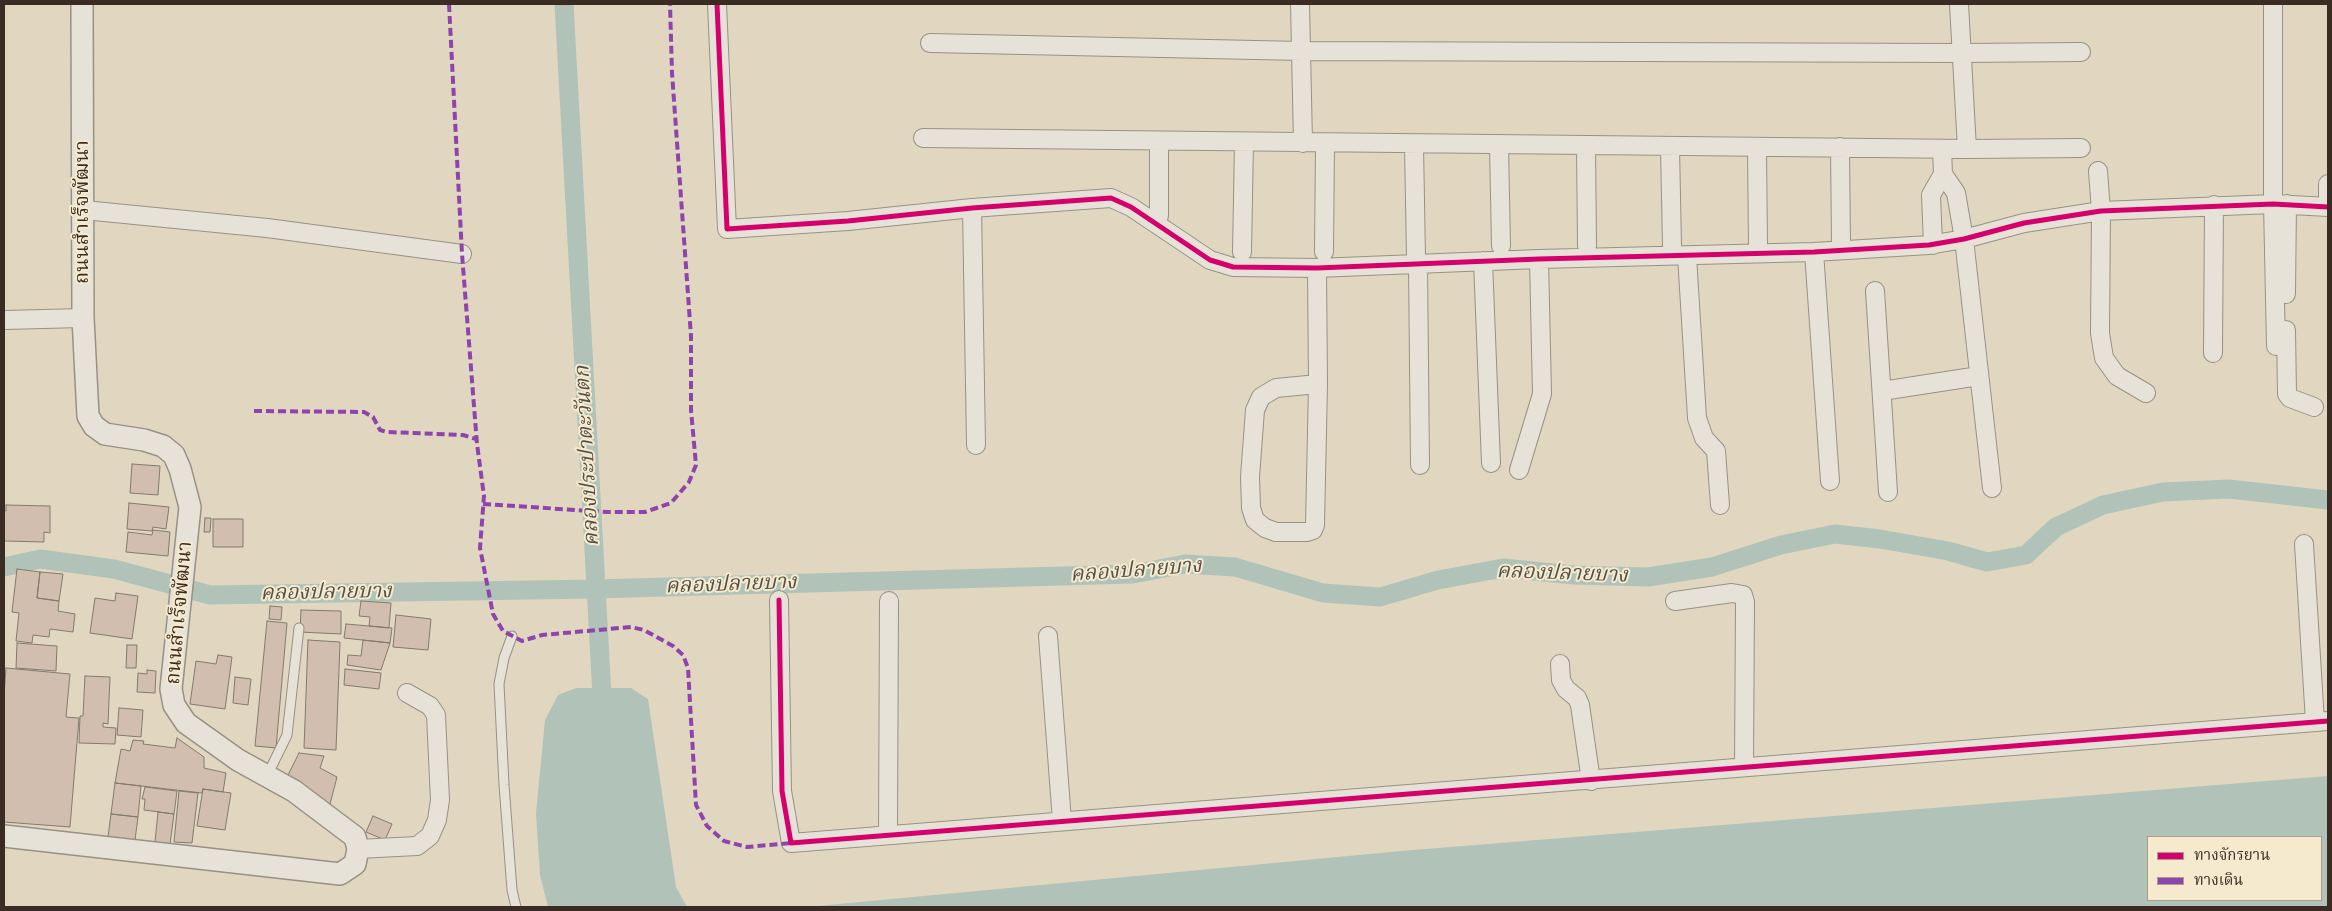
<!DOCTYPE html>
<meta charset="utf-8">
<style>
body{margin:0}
#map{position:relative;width:2332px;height:911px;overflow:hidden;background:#e1d7c1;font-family:Alegreya,"Noto Serif Thai",serif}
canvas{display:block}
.frame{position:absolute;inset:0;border:5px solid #3a2c23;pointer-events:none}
.legend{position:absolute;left:2147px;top:836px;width:175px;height:65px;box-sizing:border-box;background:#f5e9ce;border:1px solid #aa9d8a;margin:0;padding:6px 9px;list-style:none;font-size:15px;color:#3a2c23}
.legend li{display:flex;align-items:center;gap:10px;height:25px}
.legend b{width:25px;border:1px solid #aa9d8a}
</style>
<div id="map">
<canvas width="2332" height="911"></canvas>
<div class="frame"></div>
<ul class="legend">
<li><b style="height:6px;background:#d6006c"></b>ทางจักรยาน</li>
<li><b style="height:6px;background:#8e44ad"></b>ทางเดิน</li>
</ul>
</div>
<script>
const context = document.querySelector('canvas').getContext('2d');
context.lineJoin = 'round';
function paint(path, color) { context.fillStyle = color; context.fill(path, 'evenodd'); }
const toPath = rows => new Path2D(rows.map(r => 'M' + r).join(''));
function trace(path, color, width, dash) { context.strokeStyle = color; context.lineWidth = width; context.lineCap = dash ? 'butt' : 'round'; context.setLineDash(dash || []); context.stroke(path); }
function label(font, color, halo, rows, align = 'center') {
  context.font = font + ' Alegreya,"Noto Serif Thai",serif'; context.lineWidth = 4; context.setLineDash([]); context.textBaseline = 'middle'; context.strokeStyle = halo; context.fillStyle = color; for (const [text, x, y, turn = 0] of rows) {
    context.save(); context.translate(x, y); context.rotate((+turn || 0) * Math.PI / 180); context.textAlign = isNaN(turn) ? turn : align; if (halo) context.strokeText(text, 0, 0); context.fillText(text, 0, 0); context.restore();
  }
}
paint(toPath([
 [576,688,631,688,648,699,676,887,686,905,689,907,548,907,540,875,536,813,545,720,558,695],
 [2328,776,2328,907,807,907,1401,851],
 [2148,837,2321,837,2321,900,2148,900]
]), '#b1c3b9');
trace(toPath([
 [564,4,603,714],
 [4,567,40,559,114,569,210,595,595,589,1133,574,1185,564,1235,567,1323,593,1380,597,1438,580,1503,568,1574,575,1648,577,1712,567,1781,545,1835,534,1880,539,1948,551,1987,562,2026,555,2056,527,2103,505,2163,492,2229,489,2328,500]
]), '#b1c3b9', 19);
const building = toPath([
 [132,464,160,466,158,495,130,493,132,464],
 [129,503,169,507,166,529,153,527,152,531,127,529,129,503],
 [6,505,50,506,50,533,44,532,44,542,4,541,4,511,6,511,6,505],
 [205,518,211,518,210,532,204,532,205,518],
 [213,519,243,519,243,547,213,547,213,519],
 [153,530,170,532,168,556,126,552,128,532,152,535,153,530],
 [17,569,40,572,37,598,59,601,58,611,75,614,73,632,50,629,49,637,33,635,32,643,16,641,19,613,12,612,17,569],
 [40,572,63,574,59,601,37,598,40,572],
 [116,593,138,596,132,639,90,633,95,598,115,601,116,593],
 [361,601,391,603,389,628,369,626,370,617,359,616,361,601],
 [270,606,282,607,281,620,269,619,270,606],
 [301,610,341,611,341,634,300,632,301,610],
 [396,615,431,619,428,650,393,647,396,615],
 [267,621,287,623,276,748,255,746,267,621],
 [346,624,392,628,390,643,344,638,346,624],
 [308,640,340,642,336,750,304,748,308,640],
 [363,640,390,643,381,670,347,665,348,655,361,656,363,640],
 [17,643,57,646,56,671,16,668,17,643],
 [127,645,137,645,136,668,126,668,127,645],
 [218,655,232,657,225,709,190,704,196,661,216,664,218,655],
 [6,668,70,674,66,717,79,718,70,827,4,822,4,695,6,668],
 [345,669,381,673,379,689,344,685,345,669],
 [147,670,156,671,155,693,137,692,138,673,147,674,147,670],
 [85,676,110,677,108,724,103,723,103,727,116,728,115,744,79,743,80,716,83,716,85,676],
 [235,677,251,679,248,705,233,703,235,677],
 [119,708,143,710,141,737,117,735,119,708],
 [177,738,204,757,204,768,226,773,223,792,203,789,202,793,115,783,121,749,130,751,133,740,144,741,143,744,175,748,177,738],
 [299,753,324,756,320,768,337,777,329,808,284,783,299,753],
 [115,783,141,786,138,817,111,814,115,783],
 [145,787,177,791,174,814,144,810,145,799,142,799,145,787],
 [203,789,231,793,225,830,197,826,203,789],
 [179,791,198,793,192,843,174,842,179,791],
 [158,812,174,814,170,844,155,842,158,812],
 [111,814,138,817,135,840,108,837,111,814],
 [373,816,392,824,385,840,366,832,373,816]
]);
paint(building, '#d1beaf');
trace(building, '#817a6e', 1);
const service = toPath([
 [512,636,504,658,499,684,504,785,512,890,516,907],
 [267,776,287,735,299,628]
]);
const minor = toPath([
 [717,4,727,229,848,221,972,208,1111,198,1131,207,1210,260,1220,263,1233,267,1317,268,1539,259,1814,252,1929,245,1964,239,2024,223,2101,211,2273,204,2328,207],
 [1300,4,1303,143],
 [1959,4,1967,149],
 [2273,4,2273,204,2276,346],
 [930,43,1302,51,1962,53,2081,52],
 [923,138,1967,149,2081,148],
 [1414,145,1416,258],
 [1499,145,1501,246],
 [1586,146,1587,246],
 [1670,147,1672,246],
 [1757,147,1758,246],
 [1840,147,1841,245],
 [2098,171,2101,211,2100,333,2104,358,2117,376,2146,393],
 [1943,174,1956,193,1964,239,1992,488],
 [2328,207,2328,184],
 [972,208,976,445],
 [84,210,267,228,462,254],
 [1159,216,1159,142],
 [1933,245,1931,195,1943,174,1942,149],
 [1242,252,1244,143],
 [1324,252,1325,143],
 [1814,252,1830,481],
 [1687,256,1697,418,1704,438,1716,451,1720,505],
 [1483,261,1491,463],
 [1418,264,1420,465],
 [1317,268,1318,384,1315,525,1313,530,1307,532,1276,532,1265,528,1255,520,1251,508,1250,477,1255,410,1261,397,1276,388,1318,384],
 [1875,291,1888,492],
 [2286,294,2287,204],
 [4,320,83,318],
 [2286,330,2287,394,2290,398,2314,407],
 [2213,353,2214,205],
 [1882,391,1979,376],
 [1519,470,1542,394,1539,259],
 [2304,544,2315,722],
 [779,600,782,791,791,843,2328,721],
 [1675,601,1732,593,1743,595,1745,602,1744,767],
 [1048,636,1062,821],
 [1560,664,1561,680,1566,689,1577,698,1580,705,1591,781],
 [888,835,889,601],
 [358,849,417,846,430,836,437,820,440,800,436,715,430,706,407,693]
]);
const tertiary = toPath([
 [4,836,340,874,355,864,358,849,355,837,294,791,238,760,186,723,174,705,171,689,190,507,180,469,174,455,163,446,144,440,105,434,94,426,88,416,83,318,82,4]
]);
trace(service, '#989183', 11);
trace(minor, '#989183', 20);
trace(tertiary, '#989183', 24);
trace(service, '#e7e2d7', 9);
trace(minor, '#e7e2d7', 18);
trace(tertiary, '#e7e2d7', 21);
trace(toPath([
 [449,4,462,254,477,444,484,496,480,548,493,614,503,631,522,641,542,635,631,627,644,630,673,646,683,655,688,668,696,805,707,826,724,841,747,847,791,843],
 [254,411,364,412,373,417,380,430,387,432,463,435,476,439],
 [483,504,607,512,645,512,671,503,689,482,696,465,691,410,691,336,672,73,670,4]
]), '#8e44ad', 4, [8, 4]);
trace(toPath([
 [717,4,727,229,848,221,972,208,1111,198,1131,207,1210,260,1220,263,1233,267,1317,268,1539,259,1814,252,1929,245,1964,239,2024,223,2101,211,2273,204,2328,207],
 [779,600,782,791,791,843,2328,721]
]), '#d6006c', 5);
label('20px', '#3a2c23', '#f5e9ce', [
 ["ถนนสำเร็จพัฒนา",83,212,-90],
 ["ถนนสำเร็จพัฒนา",180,613,-85]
]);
label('italic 21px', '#525048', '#f5e9ce', [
 ["คลองประปาตะวันตก",588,456,-93],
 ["คลองปลายบาง",1136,571,-4],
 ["คลองปลายบาง",1562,574,2],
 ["คลองปลายบาง",731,585,-2],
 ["คลองปลายบาง",326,593,-1]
]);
</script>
